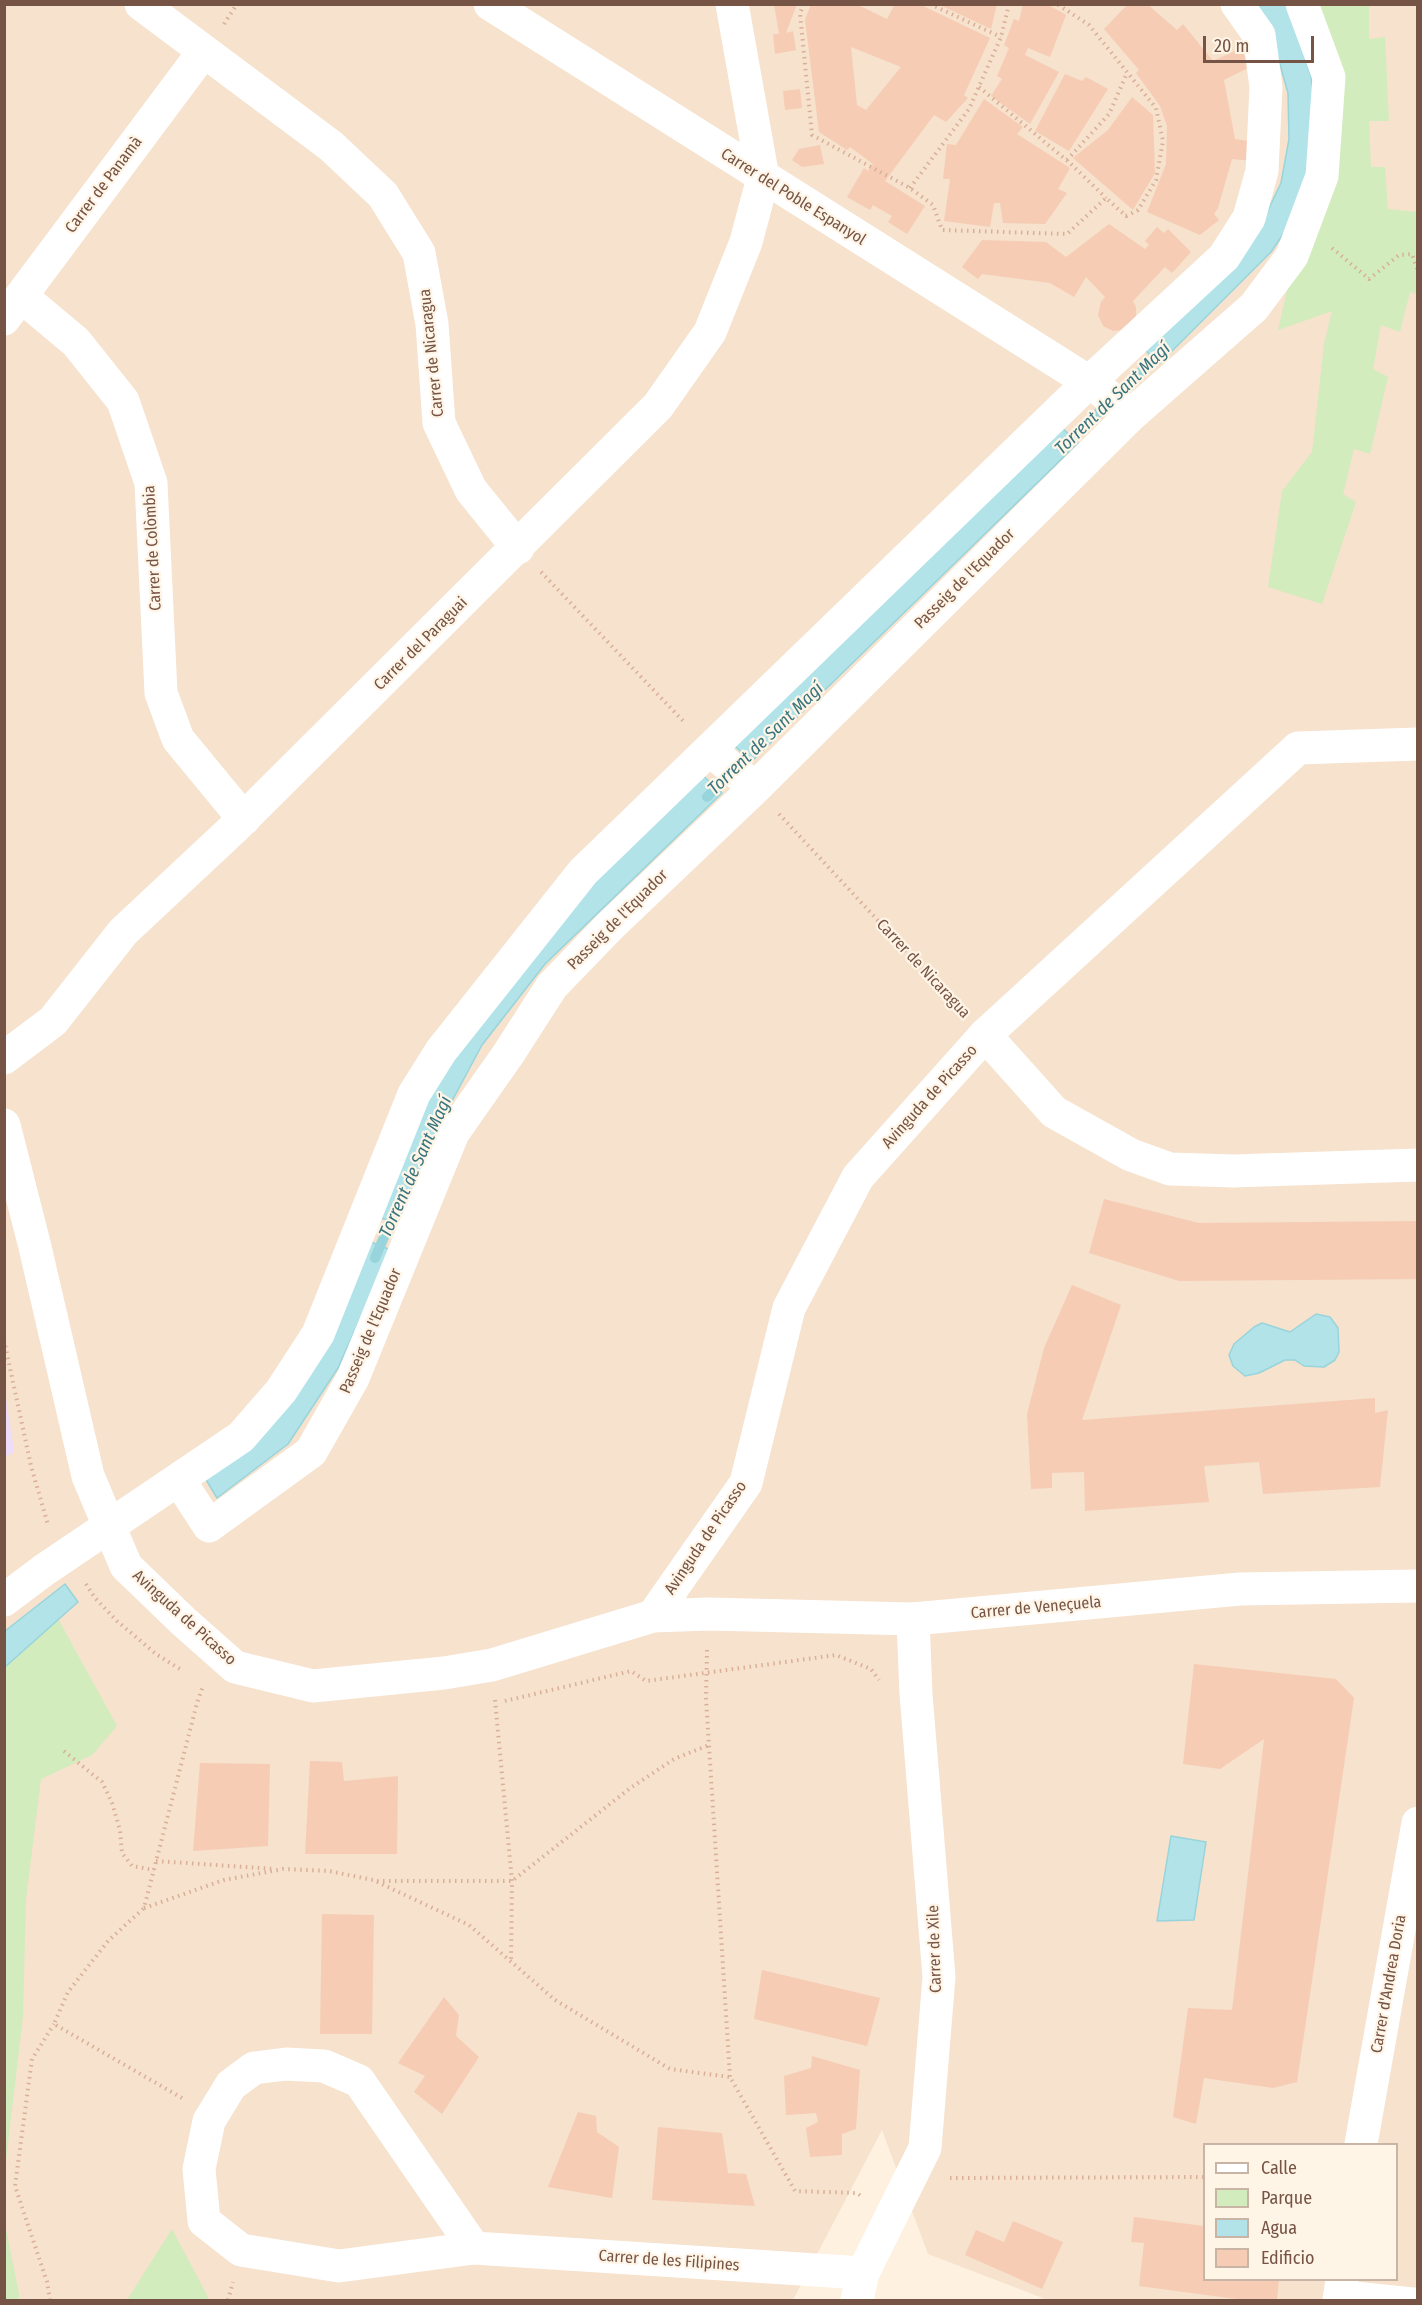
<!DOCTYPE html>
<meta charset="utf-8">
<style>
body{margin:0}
#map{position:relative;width:1422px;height:2305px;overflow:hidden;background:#fef1df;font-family:"Fira Sans Condensed",sans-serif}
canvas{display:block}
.frame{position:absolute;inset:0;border:6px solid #765445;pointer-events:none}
.legend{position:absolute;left:1203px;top:2143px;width:195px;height:138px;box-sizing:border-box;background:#fff5e7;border:2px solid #c8b5a6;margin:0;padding:8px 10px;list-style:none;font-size:18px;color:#765445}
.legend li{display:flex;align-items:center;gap:12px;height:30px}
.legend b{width:30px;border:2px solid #c8b5a6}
.scale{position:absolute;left:1203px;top:36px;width:111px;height:27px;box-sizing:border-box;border:3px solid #765445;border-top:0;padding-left:8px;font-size:18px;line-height:21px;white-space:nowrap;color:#765445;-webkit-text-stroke:4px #fff5e7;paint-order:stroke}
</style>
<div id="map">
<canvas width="1422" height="2305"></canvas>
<div class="frame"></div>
<ul class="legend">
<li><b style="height:8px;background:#fff"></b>Calle</li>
<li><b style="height:16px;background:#d2ecbd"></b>Parque</li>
<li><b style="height:16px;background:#b2e3e9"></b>Agua</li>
<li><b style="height:16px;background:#f6ccb5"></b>Edificio</li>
</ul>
<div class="scale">20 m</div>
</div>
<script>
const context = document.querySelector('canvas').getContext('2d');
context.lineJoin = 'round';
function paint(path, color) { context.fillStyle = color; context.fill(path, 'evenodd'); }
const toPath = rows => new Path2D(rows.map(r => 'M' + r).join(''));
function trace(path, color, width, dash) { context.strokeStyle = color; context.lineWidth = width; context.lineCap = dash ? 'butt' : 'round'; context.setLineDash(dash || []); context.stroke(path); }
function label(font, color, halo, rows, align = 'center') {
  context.font = font + ' "Fira Sans Condensed",sans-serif'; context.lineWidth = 4.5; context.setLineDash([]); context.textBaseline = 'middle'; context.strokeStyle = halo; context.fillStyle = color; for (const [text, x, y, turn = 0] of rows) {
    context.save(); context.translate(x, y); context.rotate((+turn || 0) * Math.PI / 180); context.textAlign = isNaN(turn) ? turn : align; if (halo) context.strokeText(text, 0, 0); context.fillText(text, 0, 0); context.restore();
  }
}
paint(toPath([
 [5,5,1417,5,1417,2300,1048,2300,928,2254,882,2130,793,2300,5,2300],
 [1204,2144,1396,2144,1396,2280,1204,2280]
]), '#f6e2cd');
paint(toPath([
 [5,1393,14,1452,5,1457,4,1457]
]), '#eedcfa');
paint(toPath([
 [1314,5,1369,5,1369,39,1385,37,1389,121,1369,121,1371,167,1385,167,1388,209,1417,212,1417,294,1410,292,1400,332,1381,325,1373,369,1388,377,1370,454,1354,449,1343,494,1356,502,1322,604,1268,587,1282,491,1312,452,1324,344,1332,311,1278,330,1290,277,1332,172],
 [57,1617,117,1726,92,1755,41,1779,26,1899,23,2016,5,2169,5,1644],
 [5,2224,19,2294,19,2300,5,2300],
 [172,2229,208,2297,207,2300,127,2300]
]), '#d2ecbd');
const water = toPath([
 [1255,5,1286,5,1311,76,1316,113,1315,151,1292,221,1271,252,1159,364,1141,346,1258,231,1281,183,1289,139,1288,93,1272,36,1255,5],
 [1058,424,1078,443,751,762,731,742,1058,424],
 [699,772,722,793,545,964,482,1045,445,1114,402,1224,373,1216,428,1085,492,992,699,772],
 [366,1240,391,1250,338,1368,288,1444,217,1498,205,1478,366,1240],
 [1316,1314,1330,1317,1338,1328,1339,1352,1335,1360,1324,1367,1304,1366,1295,1360,1285,1360,1259,1373,1245,1376,1233,1366,1229,1355,1234,1344,1254,1327,1262,1323,1290,1332,1316,1314],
 [65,1584,78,1602,5,1667,5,1631,65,1584],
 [1171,1836,1206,1842,1194,1920,1157,1921,1171,1836]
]);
paint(water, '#b2e3e9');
trace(water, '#98d4db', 1.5);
trace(toPath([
 [1062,448,1163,350],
 [707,797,732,772],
 [375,1258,396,1209]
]), '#98d4db', 10);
paint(toPath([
 [774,4,797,4,786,33,793,31,796,50,775,54,773,34,779,34],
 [811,4,856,4,887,19,895,4,919,4,990,38,964,95,968,98,946,122,934,115,885,181,925,206,907,234,888,222,892,216,873,205,870,210,847,197,864,168,868,171,873,164,850,147,847,150,819,132,805,20],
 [851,47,901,67,866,110,857,105],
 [938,4,997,4,991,29],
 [1023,4,1047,4,1066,15,1050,57,1028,48,1025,55,1059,72,1030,124,991,96,1002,79,997,76,1009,48,1004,45,1014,19,1019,21],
 [1128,4,1147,4,1177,30,1183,24,1213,61,1241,48,1250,67,1224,80,1235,139,1255,142,1253,161,1232,159,1218,208,1214,214,1219,220,1200,235,1147,212,1166,164,1167,126,1160,106,1136,73,1139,70,1104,29],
 [1065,74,1082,81,1086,77,1108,89,1069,151,1035,131],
 [800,89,802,108,785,110,783,91],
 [1132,97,1153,115,1155,173,1133,210,1073,158,1108,130],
 [984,99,1023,127,1017,134,1070,168,1058,189,1067,193,1045,224,1003,223,1000,203,994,203,990,227,944,221,950,179,943,179,947,144,956,145],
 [820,145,824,164,802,167,792,160,799,149],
 [1109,224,1145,249,1149,245,1145,241,1157,227,1164,233,1168,229,1191,252,1172,273,1165,267,1133,301,1136,307,1136,319,1124,330,1113,331,1103,326,1098,315,1101,302,1105,297,1086,277,1074,297,1050,283,982,274,978,279,962,267,982,240,1046,242,1066,257],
 [1104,1199,1199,1223,1418,1221,1418,1279,1179,1281,1089,1253],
 [1072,1285,1121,1305,1082,1420,1375,1398,1375,1413,1388,1410,1380,1487,1263,1494,1259,1462,1204,1466,1209,1502,1085,1511,1084,1472,1052,1473,1052,1488,1031,1489,1027,1414,1044,1348],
 [1194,1664,1336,1679,1354,1698,1297,2082,1273,2088,1204,2078,1196,2124,1173,2117,1188,2008,1232,2010,1264,1739,1220,1769,1183,1764],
 [310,1761,342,1762,344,1781,398,1776,397,1854,305,1854],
 [200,1763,270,1764,268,1846,193,1851],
 [322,1914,374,1915,372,2034,320,2034],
 [762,1970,880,1998,867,2046,754,2019],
 [444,1997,459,2015,456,2036,479,2057,442,2114,414,2092,425,2076,398,2063],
 [812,2056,860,2070,856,2129,842,2134,842,2155,810,2157,806,2128,818,2122,816,2113,786,2115,784,2076,811,2068],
 [578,2112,596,2116,597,2132,619,2147,612,2198,548,2187],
 [658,2127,722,2133,728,2173,746,2174,755,2206,652,2200],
 [1134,2217,1204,2226,1204,2280,1279,2280,1277,2300,1244,2300,1139,2286,1144,2243,1131,2242],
 [1013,2221,1063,2242,1042,2289,965,2255,976,2230,1004,2242]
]), '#f6ccb5');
trace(toPath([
 [804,4,800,13,812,135,910,188,933,205,942,230,1067,234,1106,198,1126,216,1138,210,1156,180,1163,141,1156,108,1089,25,1057,4],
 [930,4,1001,37],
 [224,24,237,4],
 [979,87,1071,164,1106,198],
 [1067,160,1109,114,1127,73],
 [910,188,969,109,1001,37,1009,4],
 [1332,248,1369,279,1399,255,1412,254,1418,271],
 [541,572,685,723],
 [779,814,962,1011],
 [4,1340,31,1466,48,1525],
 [86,1584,95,1598,117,1621,156,1654,180,1669],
 [707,1650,706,1698,730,2077],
 [495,1700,512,1881,511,1961],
 [505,1701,631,1671,646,1681,836,1655,871,1669,879,1680],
 [64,1751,102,1782,112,1803,120,1830,122,1853,132,1866,154,1870],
 [156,1861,275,1869],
 [377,1881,512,1881,629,1789,674,1759,709,1745],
 [144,1908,224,1880,283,1869,329,1871,373,1880,469,1925,555,2000,670,2069,730,2077,795,2191,857,2193,861,2196],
 [182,2098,54,2024,68,1992,108,1941,144,1908,197,1703,203,1686],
 [950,2178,1204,2177],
 [50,2300,47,2282,15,2186,32,2059,54,2024],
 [228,2300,233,2282]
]), '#daaf98', 4, [1.5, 4.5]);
trace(toPath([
 [1340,2291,1418,2299]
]), '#fff', 22);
trace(toPath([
 [141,4,331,146,383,195,419,253,432,324,439,423,471,490,518,548],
 [490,4,1097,387,1131,415],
 [21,296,76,342,123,401,151,483,161,693,178,739,244,819],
 [4,319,204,51],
 [710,750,755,788],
 [985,1035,1054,1112,1131,1155,1170,1169,1233,1171,1418,1165],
 [4,1058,53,1021,123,932,232,830,658,406,710,332,746,242,763,178,732,4],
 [179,1480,209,1526,311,1452,353,1378,453,1133,509,1053,552,986,610,926,755,788,1131,415,1254,307,1292,256,1322,176,1329,77,1302,4],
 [4,1600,44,1570,241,1437,281,1391,318,1334,414,1094,441,1051,583,872,1089,382,1224,257,1249,218,1262,171,1266,87,1259,35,1237,4],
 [474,2248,359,2081,324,2066,286,2064,254,2068,231,2085,209,2121,199,2169,204,2221,241,2250,339,2266,474,2248,863,2273],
 [857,2300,863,2273,925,2148,939,1977,916,1694,913,1619]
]), '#fff', 33);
trace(toPath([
 [4,1125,35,1247,88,1476,126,1566,183,1621,235,1667,313,1686,444,1673,492,1665,653,1616,709,1614,913,1619,1240,1589,1418,1586],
 [653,1616,746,1483,789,1308,858,1177,985,1035,1298,748,1418,744],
 [1361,2144,1418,1823],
 [1339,2300,1342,2280]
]), '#fff', 33);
label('16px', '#765445', '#fff5e7', [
 ["Carrer de Panamà",104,185,-53],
 ["Carrer del Poble Espanyol",793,197,32],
 ["Carrer de Nicaragua",432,353,-96],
 ["Carrer de Colòmbia",153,548,-93],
 ["Passeig de l'Equador",965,579,-45],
 ["Carrer del Paraguai",421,644,-45],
 ["Passeig de l'Equador",618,920,-45],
 ["Carrer de Nicaragua",923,969,47],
 ["Avinguda de Picasso",930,1097,-48],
 ["Passeig de l'Equador",371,1331,-67],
 ["Avinguda de Picasso",706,1538,-56],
 ["Carrer de Veneçuela",1036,1608,-5],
 ["Avinguda de Picasso",184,1618,42],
 ["Carrer de Xile",935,1949,-92],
 ["Carrer d'Andrea Doria",1389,1984,-80],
 ["Carrer de les Filipines",669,2261,4]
]);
label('italic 18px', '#38757e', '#fff5e7', [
 ["Torrent de Sant Magí",1113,399,-44],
 ["Torrent de Sant Magí",766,739,-44],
 ["Torrent de Sant Magí",416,1167,-66]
]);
</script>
